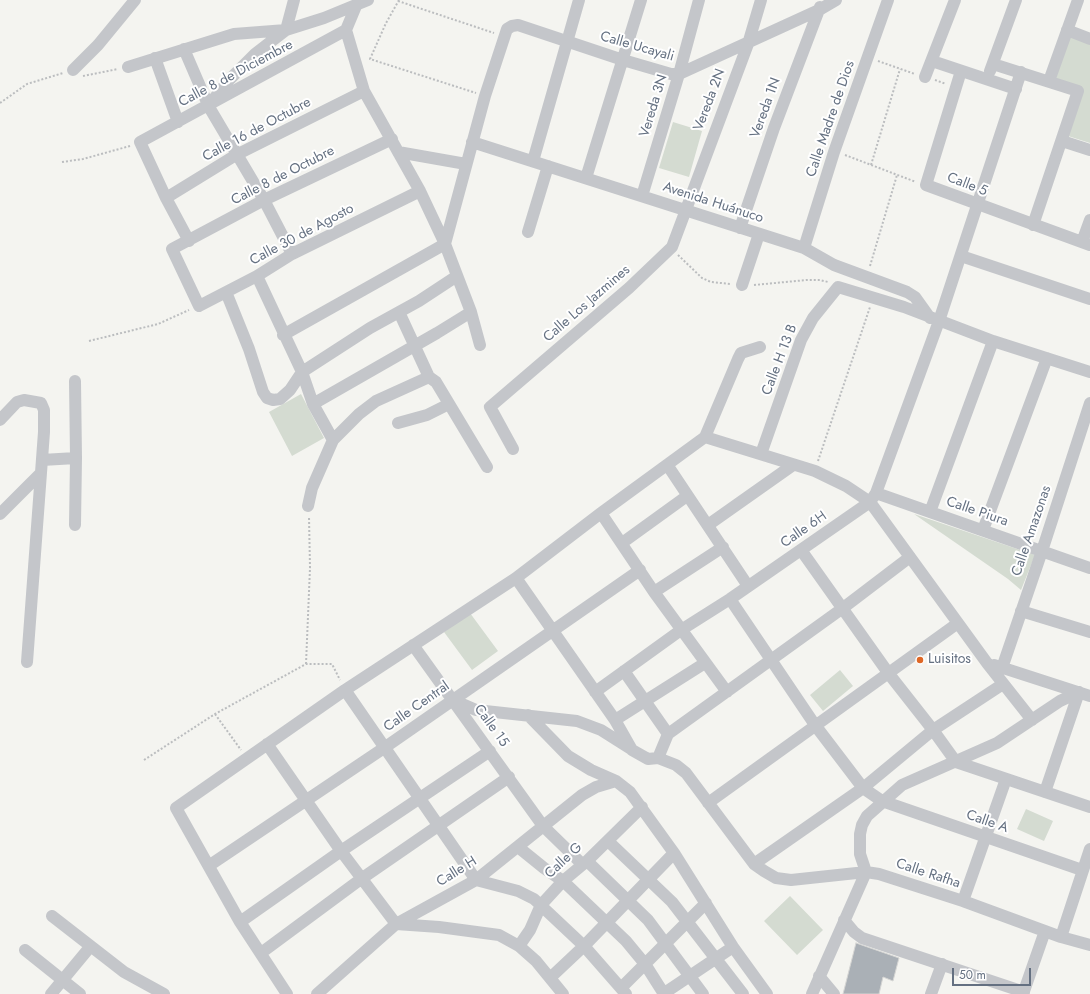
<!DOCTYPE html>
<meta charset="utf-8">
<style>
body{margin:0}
#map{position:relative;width:1090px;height:994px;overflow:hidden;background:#f4f4f0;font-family:Jost,sans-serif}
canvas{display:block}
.scale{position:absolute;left:952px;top:968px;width:79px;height:18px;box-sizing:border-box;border:2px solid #647081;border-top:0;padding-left:5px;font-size:12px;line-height:14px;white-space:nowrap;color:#647081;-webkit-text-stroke:3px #fff;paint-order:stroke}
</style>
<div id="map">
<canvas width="1090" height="994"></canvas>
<div class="scale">50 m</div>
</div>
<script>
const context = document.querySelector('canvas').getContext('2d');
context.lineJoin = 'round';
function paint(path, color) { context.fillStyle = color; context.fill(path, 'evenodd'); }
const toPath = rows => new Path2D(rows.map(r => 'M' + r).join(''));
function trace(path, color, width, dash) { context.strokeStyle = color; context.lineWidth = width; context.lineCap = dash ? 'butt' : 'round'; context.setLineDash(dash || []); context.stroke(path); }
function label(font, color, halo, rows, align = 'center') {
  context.font = font + ' Jost,sans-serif'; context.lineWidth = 4; context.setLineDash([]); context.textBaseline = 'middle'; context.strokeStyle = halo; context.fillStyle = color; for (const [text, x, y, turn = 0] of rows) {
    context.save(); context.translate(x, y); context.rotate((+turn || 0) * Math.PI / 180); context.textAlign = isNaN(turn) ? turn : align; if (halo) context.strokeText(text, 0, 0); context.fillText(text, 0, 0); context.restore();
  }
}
paint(toPath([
 [1068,36,1090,44,1090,143,1068,136,1082,91,1053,79],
 [673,122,702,131,689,177,659,168],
 [301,394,324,438,292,456,269,412],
 [914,514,1035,555,1021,590,1008,579],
 [470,613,498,651,472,670,444,632],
 [840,670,853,686,823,711,810,695],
 [1026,809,1053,821,1044,841,1017,829],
 [790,896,823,930,797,955,764,921]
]), '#d4dbd1');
const building = toPath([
 [856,943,899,958,893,981,883,977,879,994,843,994,856,943]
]);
paint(building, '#aab0b6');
trace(building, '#d5d5d3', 1);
trace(toPath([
 [399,0,386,23,370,59,476,93],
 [398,1,494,33],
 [878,61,915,74],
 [83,76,118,69],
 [935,80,946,84],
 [0,103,27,84,63,73],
 [845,155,916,182],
 [62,162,83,159,130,146],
 [871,165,900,69],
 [678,255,702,278,711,282,731,284],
 [870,266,897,175],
 [754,285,807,280,820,280,828,282],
 [89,341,158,324,189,310],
 [818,461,870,307],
 [306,664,310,568,309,517],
 [215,714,241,750],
 [144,760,215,714,306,664,332,664,340,680]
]), '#bbbdbf', 2, [2, 2]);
trace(toPath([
 [356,6,346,30,364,91,420,191,445,244,471,312,480,345],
 [1067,30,1090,39],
 [184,49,209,107,264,200,292,254],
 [155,58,178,122],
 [932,61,1016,89],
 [993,64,1078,91,1033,225],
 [128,67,234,34,286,30,294,0],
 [73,70,98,45,135,0],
 [961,71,926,185,1090,245],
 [990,71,1016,0],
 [925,77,955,0],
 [1049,81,1078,0],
 [213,100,229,80,255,54,286,30,324,18,368,0],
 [392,139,264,200,172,249,199,306,257,276,292,254,420,191],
 [1062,141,1090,150],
 [472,142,804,248,834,265,907,292,915,297,930,318],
 [398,152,466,164],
 [533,161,579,0],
 [586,178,641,0],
 [642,196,679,74,699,0],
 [166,198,236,155,364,91],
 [740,228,774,128,820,7],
 [528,232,548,166],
 [189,241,166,198,140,142,346,30],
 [1082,242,1090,220],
 [804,248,834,152,888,0],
 [961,256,1090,299],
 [257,276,302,372,313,404,333,440],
 [742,285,759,234],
 [226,292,249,349,263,392,267,398,273,400,280,399,290,390,302,372,370,328,419,301,457,276],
 [399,312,429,377,436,382,487,467],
 [283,335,445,244,485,96,507,29,512,26,518,25,623,60,671,74,679,74,819,10,836,0],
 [313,404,437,333,471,312],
 [0,420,17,402,24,400,41,403,44,410,44,432,27,662],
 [398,423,427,415,449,404],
 [705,437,815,471,846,486,870,502,987,663,1032,720],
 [513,449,490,407,629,288,672,247,748,44,761,0],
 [761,454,801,340,813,318,838,287,904,307,993,341,1090,372],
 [42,460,76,458],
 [668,466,748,586],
 [876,493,1090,568],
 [308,506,312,488,333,440,359,414,376,401,429,377],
 [930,512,993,341],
 [601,513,654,592,727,692],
 [0,514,41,473],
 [75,525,76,458,75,381],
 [708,525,793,465],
 [983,530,1047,358],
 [622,543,687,496],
 [801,550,889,674,933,730,956,762,1090,807],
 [516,578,615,720,632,750,648,759,658,758,676,765,686,773,754,864,764,871,776,878,791,880,866,872,879,874,963,901,1061,937,1090,945],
 [654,592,723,547],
 [730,599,815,725,863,788,882,801,1082,870],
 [1021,611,1090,632],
 [413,645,543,826,582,864],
 [994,665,1090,696],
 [1002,668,1042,551,1090,403],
 [624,671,668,734],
 [345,690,476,880,518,891,534,899,584,946,626,994],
 [595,692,681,630,730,599,870,502,876,493,939,321,1021,72],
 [453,700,476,710,577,721,601,730,631,749],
 [528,715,568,756,591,770,616,781,630,792,674,853,733,947,767,994],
 [615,720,705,663],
 [267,744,341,851,396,924,439,927,499,935,519,946,536,961,563,994],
 [658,758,668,734,843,608,910,557],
 [1045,792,1079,692],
 [708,803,958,623],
 [608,841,672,902,743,994],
 [518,847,544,868,563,881,626,941,645,964,664,994],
 [587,861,648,920,703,994],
 [754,864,863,788,933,730,1003,684],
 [210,865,384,748,640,570],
 [963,901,1006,779],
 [52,916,124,972,164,994],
 [844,920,854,932,862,938,1024,992],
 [240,922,341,851,490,751],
 [1061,937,1090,849],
 [519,946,530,930,541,905,563,881,587,861,642,807],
 [25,950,80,994],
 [261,953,361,879,509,777],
 [819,976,834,994],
 [550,978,584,946,674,853],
 [621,988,706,903],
 [51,994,90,947],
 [287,994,240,922,176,808,345,690,516,578,601,513,705,437,738,359,741,353,760,347],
 [317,994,396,924,476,880,582,795,596,787,616,781],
 [663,994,733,947],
 [812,994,866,872,860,854,860,834,862,825,867,816,902,785,997,743,1060,701,1079,692],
 [931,994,942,964],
 [1023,994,1045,931]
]), '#c4c6ca', 12);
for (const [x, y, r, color] of [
 [920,660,4,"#df6725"]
]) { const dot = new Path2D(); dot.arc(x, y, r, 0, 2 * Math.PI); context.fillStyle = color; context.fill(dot); trace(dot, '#fff', 1.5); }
label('14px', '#647081', '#fff', [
 ["Calle Ucayali",637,47,16],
 ["Calle 8 de Diciembre",236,74,-28],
 ["Vereda 2N",710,100,-69],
 ["Vereda 3N",654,106,-73],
 ["Vereda 1N",766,108,-70],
 ["Calle Madre de Dios",831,119,-71],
 ["Calle 16 de Octubre",257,130,-28],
 ["Calle 8 de Octubre",283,176,-27],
 ["Calle 5",967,185,21],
 ["Avenida Huánuco",713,203,18],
 ["Calle 30 de Agosto",302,235,-28],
 ["Calle Los Jazmines",587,304,-41],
 ["Calle H 13 B",780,360,-69],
 ["Calle Piura",977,512,19],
 ["Calle 6H",804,530,-35],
 ["Calle Amazonas",1032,531,-71],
 ["Calle Central",417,707,-35],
 ["Calle 15",491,726,54],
 ["Calle A",987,822,19],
 ["Calle G",564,861,-43],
 ["Calle H",457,872,-32],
 ["Calle Rafha",928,874,18]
]);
label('14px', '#647081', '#fff', [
 ["Luisitos",928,660]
], 'left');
</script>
